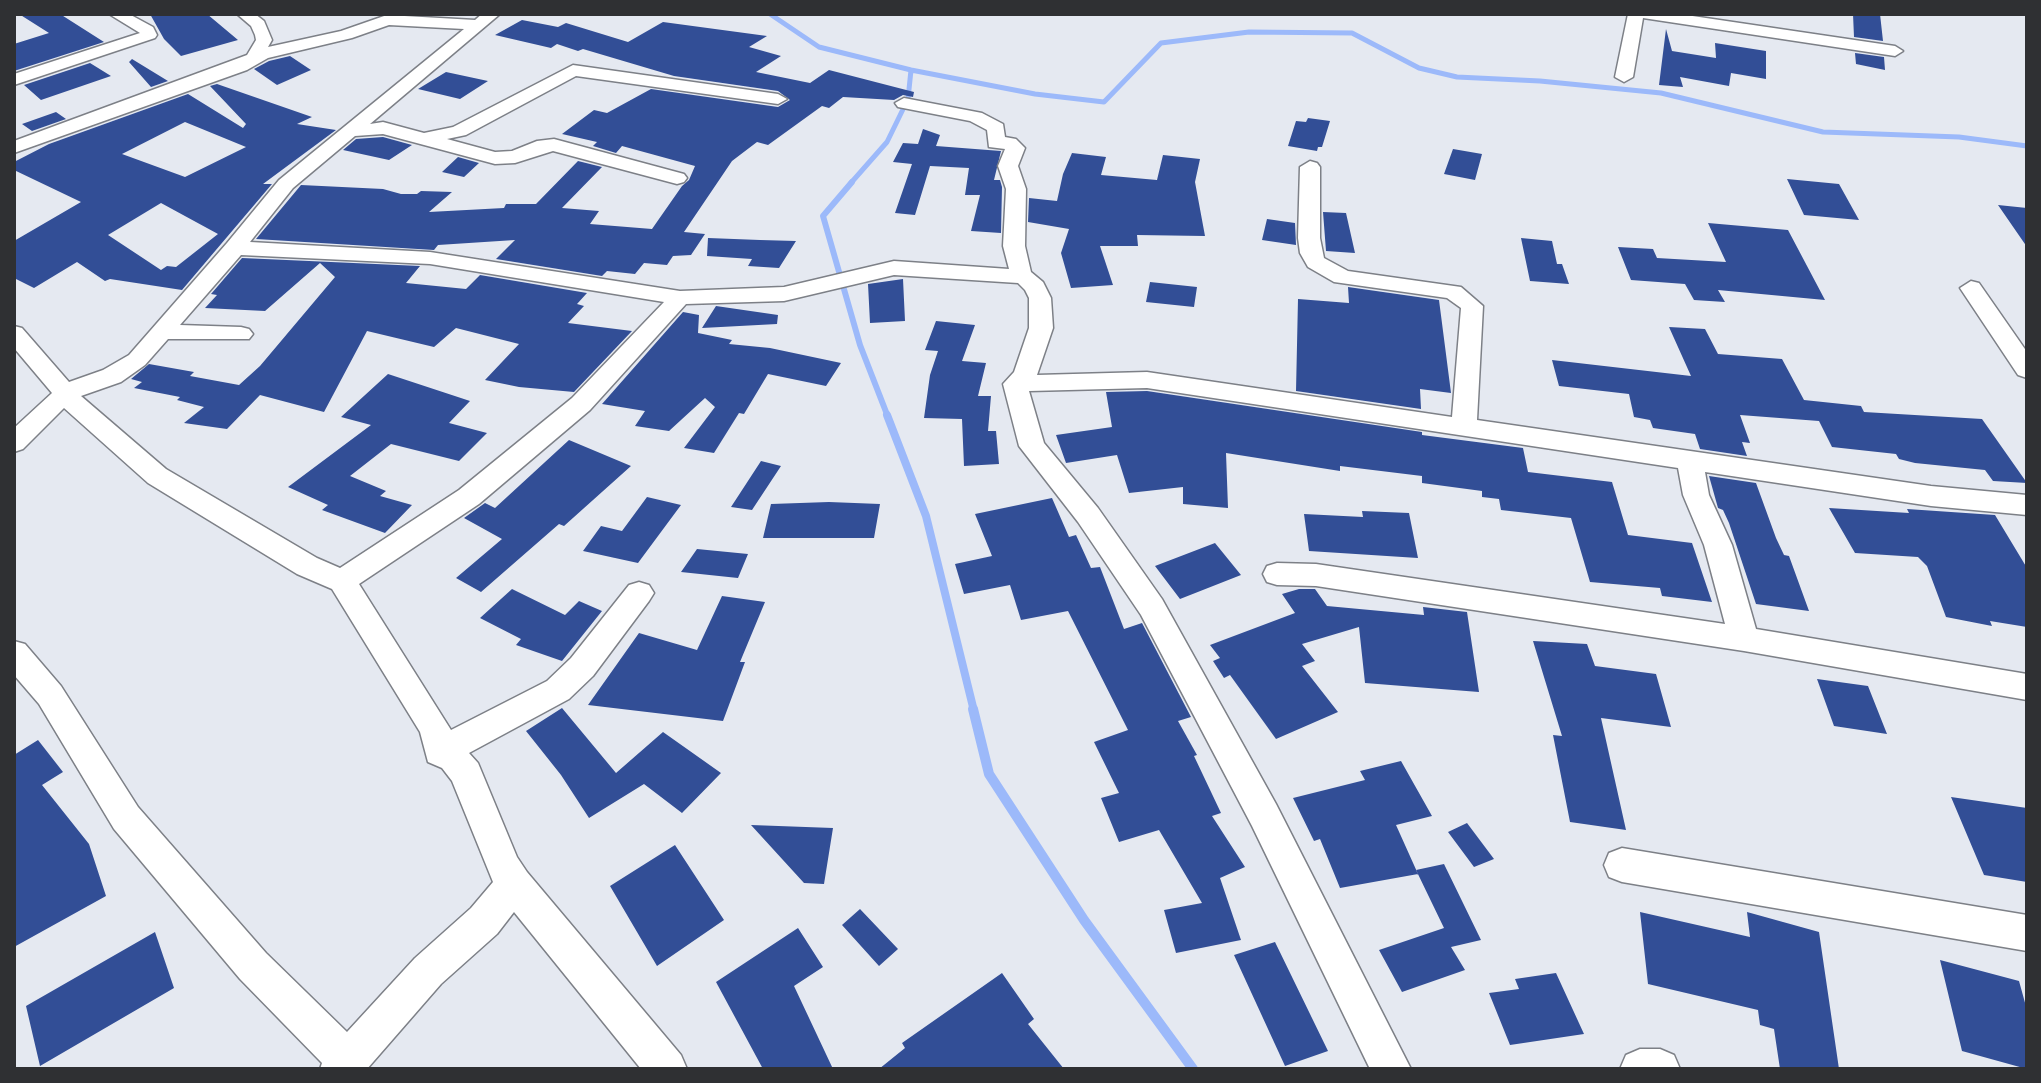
<!DOCTYPE html>
<style>
body{margin:0}
#map{position:relative;width:2041px;height:1083px;overflow:hidden;background:#e5e9f1;font-family:"Noto Sans",sans-serif}
canvas{display:block}
.frame{position:absolute;inset:0;border:16px solid #2f3033;pointer-events:none}
</style>
<div id="map">
<canvas width="2041" height="1083"></canvas>
<div class="frame"></div>
</div>
<script>
const context = document.querySelector('canvas').getContext('2d');
context.lineJoin = 'round';
const toPath = rows => new Path2D(rows.map(r => 'M' + r).join(''));
function trace(path, color, width, dash) { context.strokeStyle = color; context.lineWidth = width; context.lineCap = dash ? 'butt' : 'round'; context.setLineDash(dash || []); context.stroke(path); }
function paint(path, color) { context.fillStyle = color; context.fill(path, 'evenodd'); }
trace(toPath([
 [770,14,819,47,911,70,1035,94,1104,102,1161,43,1249,32,1352,33,1419,68,1457,77,1540,81,1661,93,1823,132,1959,137,2027,146],
 [850,184,887,142,908,99,911,70]
]), '#9cb9fa', 5);
trace(toPath([
 [852,182,823,216,860,345,888,417]
]), '#9cb9fa', 6);
trace(toPath([
 [887,415,926,516,974,711]
]), '#9cb9fa', 8);
trace(toPath([
 [973,709,989,774,1084,920,1193,1069]
]), '#9cb9fa', 10);
paint(toPath([
 [19,14,60,14,104,42,14,71,14,44,49,33],
 [150,14,207,14,238,40,181,56,164,39],
 [1853,14,1880,14,1883,41,1854,37],
 [522,20,558,27,566,23,628,42,663,22,767,36,749,47,781,56,756,72,810,83,829,70,914,92,913,97,903,95,894,100,843,97,829,108,822,106,768,145,757,142,732,161,684,232,705,234,691,255,673,256,667,265,644,263,635,274,607,271,602,276,496,259,515,240,438,245,434,250,256,239,301,185,383,189,401,194,417,194,421,191,452,192,429,212,504,208,506,204,536,204,578,161,602,167,562,208,599,211,590,224,652,229,682,186,689,180,695,166,622,146,616,153,593,146,597,142,562,134,594,110,607,113,651,89,778,107,790,100,778,91,674,76,583,49,578,51,557,44,551,48,495,35],
 [1666,29,1672,51,1716,58,1715,43,1766,51,1766,79,1731,73,1729,86,1680,77,1683,87,1659,85],
 [1855,53,1884,57,1885,70,1856,64],
 [290,56,311,70,277,85,254,69,269,61],
 [132,59,168,81,151,87,129,62],
 [90,63,111,76,41,100,24,85],
 [446,72,488,81,460,99,418,89],
 [217,84,312,117,297,124,336,130,263,184,272,184,182,290,110,279,105,281,77,262,34,288,14,278,14,241,81,202,14,170,14,162,49,144,188,94,243,128,246,124,210,86],
 [185,122,246,147,185,177,122,154],
 [161,203,218,234,176,267,167,266,161,270,108,235],
 [56,112,66,119,32,131,22,124],
 [1308,118,1330,121,1322,147,1318,147,1317,151,1288,146,1296,121,1306,122],
 [923,129,940,135,936,146,1001,151,994,180,1000,180,1002,187,1001,233,971,231,980,195,965,195,969,168,930,166,915,215,895,213,912,164,893,162,903,143,918,144],
 [383,137,412,145,389,160,343,150,356,139],
 [1453,149,1482,154,1475,180,1444,174],
 [1072,153,1106,157,1101,175,1157,180,1163,155,1200,159,1195,182,1205,236,1137,235,1138,246,1100,246,1113,285,1071,288,1061,253,1069,229,1028,222,1029,198,1057,201,1063,174],
 [458,157,479,163,464,177,442,172],
 [1787,179,1839,184,1859,220,1804,215],
 [1998,205,2027,208,2027,247],
 [1323,212,1346,213,1355,253,1326,251],
 [1267,219,1295,223,1296,245,1262,240],
 [1708,223,1788,230,1825,300,1718,290,1725,302,1694,300,1685,284,1631,280,1618,247,1653,249,1657,258,1726,262],
 [708,238,760,240,796,241,779,268,748,266,752,259,707,256],
 [1521,238,1552,241,1557,264,1562,264,1569,284,1530,281],
 [242,258,420,266,406,283,466,289,480,275,587,293,577,304,584,306,568,323,632,331,574,392,519,387,485,380,519,344,456,328,434,347,367,331,324,412,260,395,227,429,184,423,204,407,177,400,180,397,134,388,142,382,131,379,149,364,194,372,190,376,239,385,260,366,335,277,320,263,265,311,205,308,217,295,211,294],
 [903,279,905,321,870,323,868,284],
 [1150,282,1197,287,1194,307,1146,302],
 [1348,287,1439,300,1451,393,1420,389,1421,409,1296,391,1298,299,1349,303],
 [716,306,778,315,777,324,702,328],
 [683,312,699,315,698,333,732,340,729,344,770,348,841,363,826,386,768,374,744,414,739,413,714,453,684,448,715,407,705,398,669,431,635,426,645,411,602,404],
 [936,321,975,325,962,361,986,363,978,396,991,396,988,431,996,431,999,464,964,466,962,419,924,418,930,375,938,351,925,350],
 [1669,327,1705,329,1718,354,1782,359,1804,400,1861,406,1864,412,1982,419,2027,483,1993,481,1985,470,1915,463,1899,459,1896,454,1832,447,1819,421,1740,415,1750,443,1742,442,1747,456,1700,449,1695,434,1653,428,1650,420,1634,417,1629,394,1559,386,1552,360,1691,376],
 [388,374,470,401,449,423,487,433,459,461,391,444,350,476,386,491,380,496,412,505,385,533,322,510,328,505,288,487,371,425,341,417],
 [1147,391,1422,432,1422,435,1523,448,1528,472,1612,482,1628,535,1692,543,1712,602,1662,596,1660,588,1590,582,1571,518,1501,510,1499,499,1482,497,1482,491,1422,483,1422,476,1340,466,1340,471,1226,453,1228,508,1183,504,1183,487,1129,493,1117,455,1066,463,1056,435,1112,427,1106,392],
 [569,440,631,466,564,526,559,524,481,592,456,578,502,539,464,518,485,503,495,508],
 [761,461,781,466,752,510,731,507],
 [1709,476,1756,483,1776,538,1784,555,1789,556,1809,611,1756,604,1729,523,1723,510,1718,508],
 [647,497,681,505,638,563,583,551,601,526,622,531],
 [1052,498,1069,537,1076,535,1091,568,1100,567,1124,629,1142,623,1191,717,1178,721,1197,755,1194,756,1221,813,1212,816,1245,867,1220,878,1241,940,1176,953,1164,910,1202,903,1159,830,1119,842,1101,798,1119,793,1094,742,1128,730,1068,611,1021,620,1010,585,964,594,955,564,992,556,975,514],
 [829,502,880,504,874,538,763,538,771,504],
 [1829,508,1909,513,1907,509,1995,515,2027,568,2027,627,1990,621,1992,626,1946,617,1927,566,1918,557,1855,553],
 [1362,511,1409,513,1418,558,1309,551,1304,514,1363,517],
 [1215,543,1241,575,1180,599,1155,566],
 [697,549,748,554,738,578,681,572],
 [512,589,565,615,579,601,602,611,562,661,516,645,521,639,480,618],
 [1299,589,1315,589,1327,606,1424,615,1423,607,1467,612,1479,692,1365,683,1359,627,1302,644,1315,661,1302,666,1338,712,1276,739,1230,675,1224,678,1213,661,1220,658,1210,645,1295,613,1282,594],
 [722,596,765,602,740,662,745,662,723,721,588,705,639,633,697,650],
 [1533,641,1587,644,1595,666,1656,674,1671,727,1601,718,1626,830,1570,822,1553,735,1562,736],
 [1817,679,1868,686,1887,734,1834,726],
 [562,708,616,773,663,732,721,773,682,813,644,784,589,818,561,775,526,731],
 [38,740,63,772,42,785,89,844,106,896,14,947,14,755],
 [1401,761,1432,816,1396,825,1418,874,1340,888,1320,839,1314,841,1293,798,1365,780,1360,771],
 [1951,797,2027,808,2027,882,1984,875],
 [1467,823,1494,859,1474,867,1448,832],
 [751,825,833,828,824,884,804,883],
 [675,845,724,920,657,966,610,886],
 [1444,864,1481,940,1451,947,1465,970,1402,992,1379,950,1444,928,1416,870],
 [860,909,898,949,879,966,842,925],
 [1640,912,1750,937,1747,912,1819,932,1839,1069,1780,1069,1774,1029,1760,1025,1758,1010,1648,984],
 [798,928,823,967,794,986,833,1069,763,1069,716,982],
 [155,932,174,988,40,1066,26,1006],
 [1275,942,1328,1051,1285,1066,1234,955],
 [1940,960,2019,981,2027,1010,2027,1069,1962,1051],
 [1002,973,1034,1019,1028,1024,1064,1069,879,1069,905,1048,902,1043],
 [1556,973,1584,1034,1510,1045,1489,993,1519,989,1515,979]
]), '#324e96');
const minor = toPath([
 [109,14,129,14,153,27,157,35,155,38,14,85,14,74,140,33,109,14],
 [237,14,255,14,264,21,272,40,268,47,341,31,387,15,475,20,482,14,500,14,370,124,383,122,424,133,453,127,573,65,778,94,787,99,778,104,576,76,466,135,447,139,495,152,512,151,537,141,554,139,684,174,687,178,684,182,677,184,553,151,515,163,495,164,383,134,355,136,293,188,250,242,430,252,680,291,784,287,894,261,1009,269,1003,246,1006,189,998,166,1005,149,989,147,987,130,970,121,898,107,895,103,904,98,982,113,1003,124,1005,137,1016,139,1025,148,1018,166,1026,189,1025,246,1031,272,1043,282,1051,298,1053,328,1037,375,1147,372,1452,417,1461,308,1447,298,1334,282,1308,267,1300,253,1298,238,1300,167,1310,161,1317,163,1320,167,1320,238,1324,258,1348,271,1461,287,1483,306,1477,420,1931,486,2027,495,2027,515,1931,506,1705,472,1709,495,1732,545,1756,629,2027,674,2027,700,1744,651,1316,586,1277,585,1267,582,1263,574,1267,566,1277,563,1316,564,1725,624,1704,545,1683,495,1678,468,1147,388,1029,391,1044,443,1098,508,1162,599,1276,804,1411,1069,1370,1069,1252,826,1141,615,1078,522,1019,446,1003,384,1014,372,1029,328,1029,298,1025,290,1018,283,894,275,784,301,686,304,590,410,479,504,359,584,451,730,547,681,571,658,629,585,639,582,649,585,654,593,649,601,593,676,569,699,469,753,478,763,517,857,527,872,681,1055,687,1069,641,1069,514,912,497,934,441,984,367,1069,320,1069,322,1063,240,979,114,829,39,704,14,675,14,641,25,644,61,686,138,807,266,953,347,1032,415,958,471,908,493,882,452,781,442,768,428,762,420,732,332,589,297,574,148,483,64,408,23,449,14,452,14,428,52,393,14,348,14,326,22,328,69,382,103,370,129,355,227,243,279,180,464,29,389,25,352,38,268,58,247,70,14,153,14,141,247,55,256,40,255,35,251,26,237,14],
 [241,255,430,264,664,302,572,398,459,490,340,568,317,558,166,469,81,396,121,382,145,365,168,339,249,339,253,334,249,329,241,327,180,325,241,255],
 [1628,14,1679,14,1895,46,1903,51,1895,56,1643,18,1633,77,1624,82,1615,77,1628,14],
 [1971,281,1979,283,2027,352,2027,378,2018,375,1960,288,1971,281],
 [1622,848,2027,915,2027,951,1622,882,1609,877,1604,865,1609,853,1622,848],
 [1640,1049,1660,1049,1674,1055,1680,1069,1620,1069,1626,1055,1640,1049]
]);
trace(minor, '#7d8087', 3);
paint(minor, '#fff');
</script>
